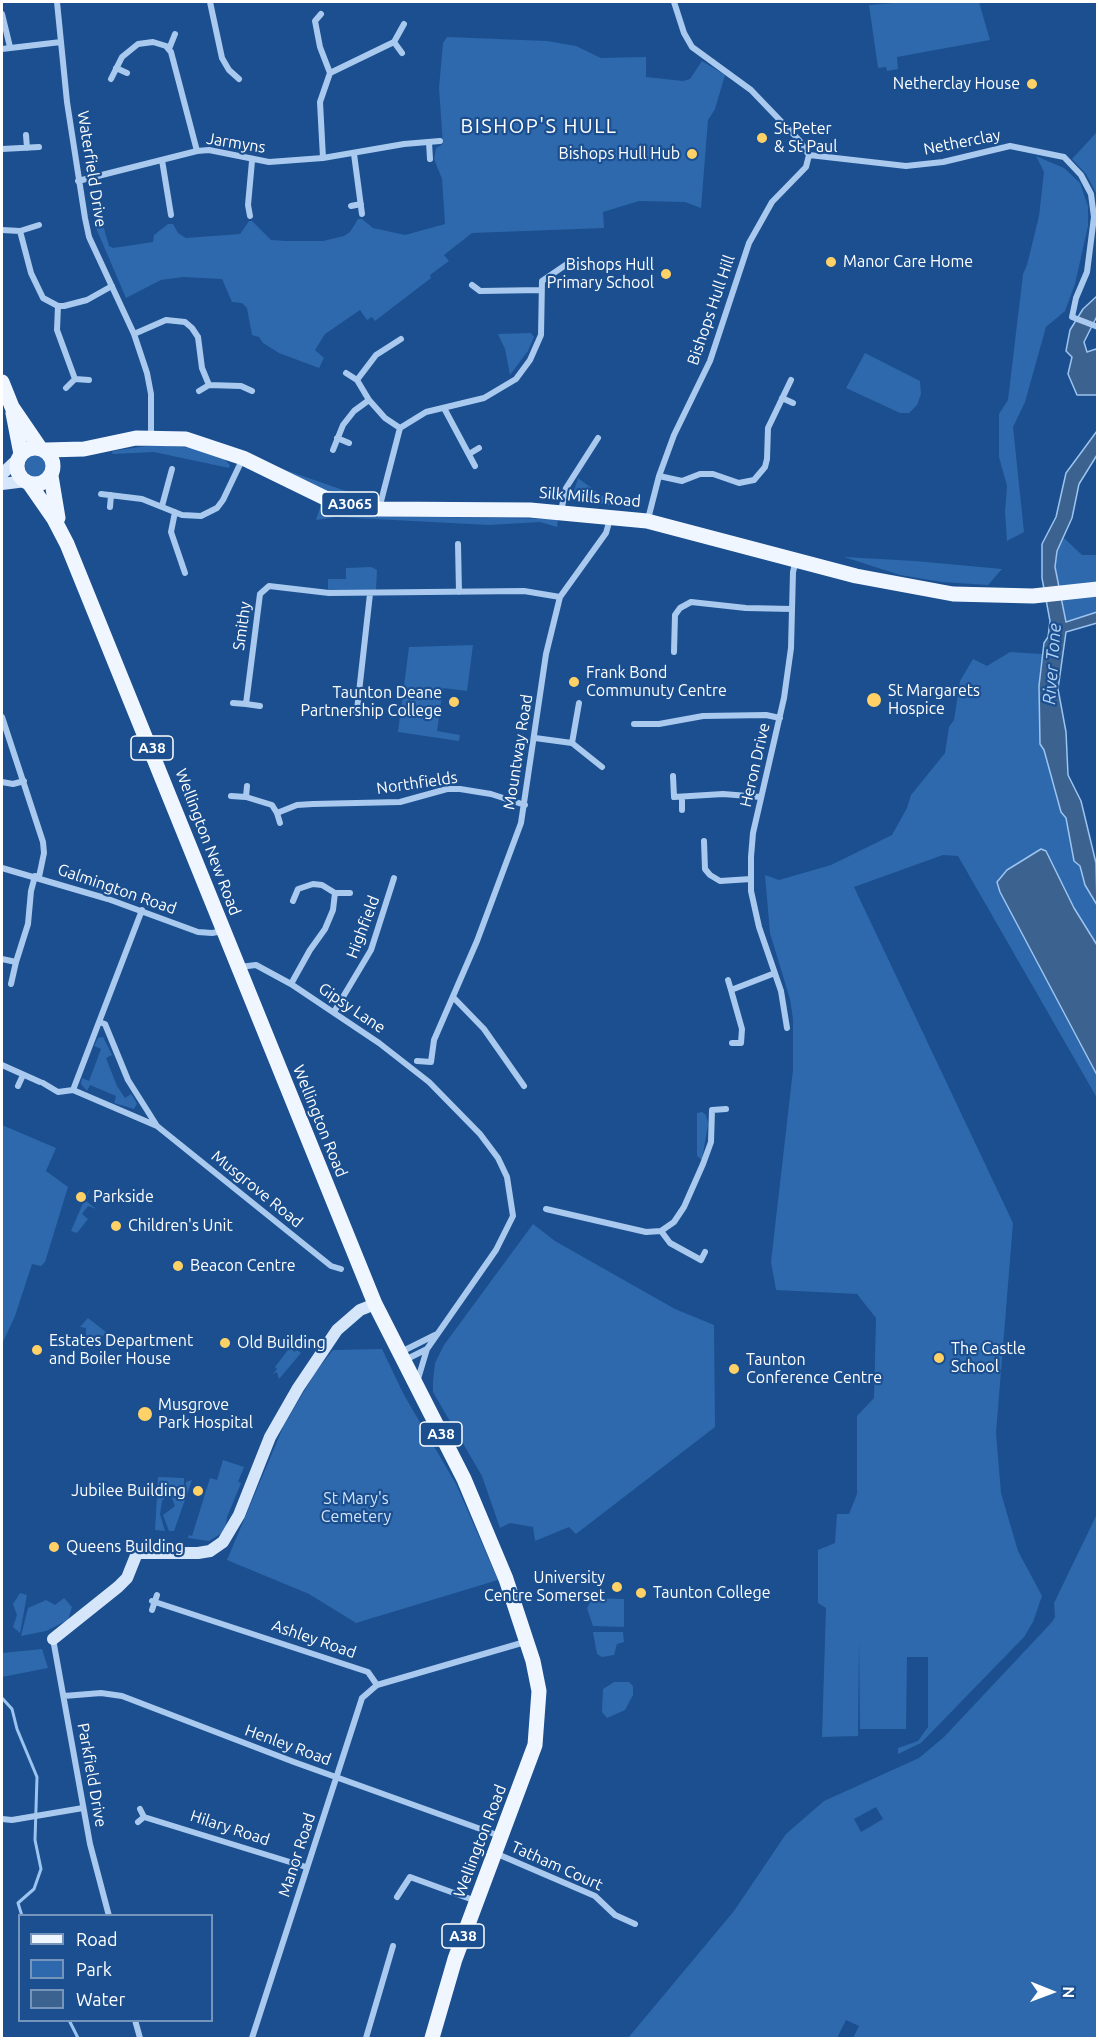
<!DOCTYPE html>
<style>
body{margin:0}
#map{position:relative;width:1099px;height:2040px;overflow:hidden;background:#1b4f8f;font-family:Ubuntu,sans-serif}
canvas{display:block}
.frame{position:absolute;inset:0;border:3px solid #fff;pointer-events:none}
.legend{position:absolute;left:18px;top:1914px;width:195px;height:108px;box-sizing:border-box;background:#1b4f8f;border:2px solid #7695bc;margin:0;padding:8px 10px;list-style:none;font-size:18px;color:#fff}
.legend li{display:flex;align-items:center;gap:12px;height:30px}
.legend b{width:30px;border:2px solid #7695bc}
.north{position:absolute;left:1021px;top:1962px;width:60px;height:60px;-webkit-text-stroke:4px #1b4f8f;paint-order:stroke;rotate:91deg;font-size:16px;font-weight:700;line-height:24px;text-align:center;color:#fff}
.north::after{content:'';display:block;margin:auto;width:21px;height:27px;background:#fff;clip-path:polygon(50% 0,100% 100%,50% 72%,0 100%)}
</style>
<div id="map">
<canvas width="1099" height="2040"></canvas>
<div class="frame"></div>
<ul class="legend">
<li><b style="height:8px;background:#f0f6ff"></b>Road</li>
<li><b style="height:16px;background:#2e69ad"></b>Park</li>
<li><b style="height:16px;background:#3c6290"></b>Water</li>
</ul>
<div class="north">N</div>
</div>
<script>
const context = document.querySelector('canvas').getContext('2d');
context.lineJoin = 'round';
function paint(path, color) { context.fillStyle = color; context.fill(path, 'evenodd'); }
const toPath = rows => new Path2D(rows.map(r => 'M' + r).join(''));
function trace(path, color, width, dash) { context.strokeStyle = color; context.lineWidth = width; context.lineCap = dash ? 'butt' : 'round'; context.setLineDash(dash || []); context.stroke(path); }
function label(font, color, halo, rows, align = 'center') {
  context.font = font + ' Ubuntu,sans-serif'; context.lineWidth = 4.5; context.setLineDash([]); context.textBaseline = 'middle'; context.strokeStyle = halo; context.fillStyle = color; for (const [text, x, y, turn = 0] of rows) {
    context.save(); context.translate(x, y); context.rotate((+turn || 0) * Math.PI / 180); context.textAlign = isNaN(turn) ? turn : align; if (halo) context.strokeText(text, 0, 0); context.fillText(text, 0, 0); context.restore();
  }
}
paint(toPath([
 [908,2,979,2,990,40,897,57,898,69,887,71,886,67,878,68,869,5],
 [447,37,547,41,576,46,601,58,646,57,646,77,683,81,690,79,702,61,725,75,715,109,708,120,701,208,685,202,639,201,603,212,604,228,472,233,444,255,449,261,430,275,431,278,375,321,372,317,367,320,360,310,325,334,315,350,324,358,319,368,279,353,263,343,259,337,252,335,247,308,242,303,232,302,222,279,183,277,161,280,126,298,93,221,101,218,109,246,113,248,153,242,154,235,168,224,173,224,178,233,186,238,240,234,249,221,252,221,271,240,286,241,323,241,344,236,350,232,358,219,362,219,373,228,405,235,445,224,442,179,434,159,436,148,443,144,439,88,443,43],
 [1097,132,1097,211,1096,193,1086,174,1072,159],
 [1036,156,1064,168,1080,183,1088,206,1088,226,1075,284,1065,311,1046,327,1025,402,1013,427,1024,532,1007,541,1005,512,1007,486,999,457,999,414,1008,400,1023,274,1027,265,1039,216,1044,172],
 [531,333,534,337,528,351,510,375,505,349,498,334],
 [865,353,920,381,921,394,917,405,909,413,900,413,846,388],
 [152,445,196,448,223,458,230,465,229,468,154,452,112,454,113,451],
 '25 466a11 11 0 1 1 22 0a11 11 0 1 1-22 0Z',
 [265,463,340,489,371,499,327,493],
 [578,478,605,498,620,507,572,498],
 [322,502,346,511,381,516,558,519,557,527,540,522,489,525,336,517,316,520],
 [1063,537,1082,555,1097,555,1097,612,1067,623,1055,567,1057,551],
 [844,557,915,561,1002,569,988,585,942,582,900,575],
 [371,567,377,570,376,591,328,590,328,579,346,579,346,568],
 [473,645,467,691,443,688,437,731,460,735,459,741,398,732,409,647],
 [1010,652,1042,654,1040,744,1044,750,1057,800,1066,818,1074,861,1080,866,1085,885,1097,905,1097,945,1074,908,1048,855,1000,892,1097,1075,1097,1098,958,856,943,855,854,887,1013,1223,996,1433,1001,1493,1018,1551,1042,1596,1033,1622,1024,1637,921,1743,898,1754,898,1748,918,1741,928,1727,928,1657,907,1657,906,1729,860,1729,859,1641,858,1736,822,1737,826,1608,818,1603,818,1550,835,1543,837,1514,849,1514,857,1494,857,1416,874,1398,876,1318,857,1294,776,1290,771,1262,793,1070,793,1019,790,999,770,933,765,875,779,880,831,865,892,835,907,808,911,795,945,753,949,727,954,720,960,681,973,659,987,666],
 [103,1037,112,1055,106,1058,117,1086,125,1098,131,1094,134,1098,137,1104,134,1109,114,1103,116,1096,90,1085,87,1091,81,1084,82,1078,89,1081,101,1049,94,1046,98,1038],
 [702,1112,706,1115,708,1124,702,1160,697,1156,697,1113],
 [2,1125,56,1148,46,1171,68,1187,45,1262,41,1266,32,1264,15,1316,2,1344],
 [90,1187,86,1201,96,1209,88,1206,82,1214,88,1219,77,1233,71,1231],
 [533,1224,555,1241,675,1309,714,1325,715,1427,576,1534,569,1527,535,1541,533,1527,510,1523,500,1528,482,1476,433,1392,433,1381,435,1363,444,1345],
 [88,1318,106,1332,102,1337,86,1337,86,1328,80,1327],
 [291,1346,294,1352,297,1350,301,1353,279,1379,277,1372,273,1374,277,1369,275,1367],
 [382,1349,404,1395,456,1484,498,1580,356,1623,309,1594,227,1560,284,1425,315,1373,333,1350],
 [223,1460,244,1467,238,1482,241,1483,227,1517,225,1531,209,1541,188,1538,189,1535,192,1536,210,1478,217,1480],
 [158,1477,184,1478,184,1485,169,1492,162,1501,160,1514,165,1531,155,1530],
 [192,1480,174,1531,169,1531,163,1515,175,1506,171,1496,186,1488,186,1482],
 [1097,1514,1097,2038,853,2038,859,2026,846,2020,837,2038,628,2038,734,1911,786,1834,824,1801,919,1758,944,1737,1052,1622,1055,1617,1054,1603],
 [876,1807,883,1819,861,1832,854,1819],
 [20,1593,27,1595,20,1633,13,1627,17,1615,13,1604],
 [64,1598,72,1607,68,1620,46,1631,21,1636,28,1608,46,1600,55,1605],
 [593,1598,624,1599,624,1627,593,1626,587,1608],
 [593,1632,623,1632,624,1642,617,1644,614,1655,602,1657,597,1654],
 [42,1649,48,1668,2,1677,2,1653],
 [614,1682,629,1682,633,1686,633,1695,625,1710,607,1718,602,1712,603,1689]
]), '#2e69ad');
const water = toPath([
 [1097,296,1097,316,1084,342,1087,352,1096,349,1097,351,1097,395,1077,395,1068,374,1072,357,1066,351,1070,330,1083,309,1097,296],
 [1097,431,1097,455,1079,484,1072,518,1057,551,1055,567,1066,622,1097,612,1097,623,1066,632,1058,689,1066,732,1068,775,1081,801,1096,863,1097,905,1085,885,1080,866,1074,861,1066,818,1061,812,1044,750,1040,744,1039,686,1044,643,1048,637,1050,621,1042,578,1042,544,1056,517,1066,473,1097,431],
 [1041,849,1046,851,1074,908,1097,945,1097,1075,1000,892,997,882,1007,870,1041,849]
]);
paint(water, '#3c6290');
trace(water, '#9cc4f0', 1.5);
trace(toPath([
 [2,1698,12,1709,17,1729,37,1777,35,1840,41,1869,34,1889,18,1903,22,1916],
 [69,2020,78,2038]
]), '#9cc4f0', 3);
trace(toPath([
 [57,2,67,102,85,218,89,237,134,334,147,373,151,394,151,437],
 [210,2,222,58,229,70,239,79],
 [2,14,10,47],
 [321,14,315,21,320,47,330,73],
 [394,42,402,53],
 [2,49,61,42],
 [169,49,175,34],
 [116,68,127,73],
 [111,79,122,57,138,44,153,42,166,46,171,52,197,151],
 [26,135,27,148],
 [429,142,430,159],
 [2,149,39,147],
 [354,154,362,214],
 [809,155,906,166,943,162,1010,146,1064,157,1081,175,1091,194,1094,217,1087,272,1076,298,1072,317,1098,327],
 [323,158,320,102,330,73,394,42,404,24],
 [162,160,171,215],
 [78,181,197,151,209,150,269,162,323,158,404,144,440,141],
 [351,206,361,204],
 [250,216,248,205,252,161],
 [39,225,20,231,31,273,43,298,58,306,64,306,87,300,112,286],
 [2,230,20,231],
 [472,285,480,291,541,290],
 [58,306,57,330,75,379],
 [134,334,166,320,185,322,192,328,198,337,202,368,209,385,199,391],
 [346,373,357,380],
 [209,385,241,386,252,391],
 [66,388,75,379,89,380],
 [782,398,793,403],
 [444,408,475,466],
 [400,428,385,418,369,400,357,380,376,355,401,339],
 [337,438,349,443],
 [333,450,343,425,354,411,369,400],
 [469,454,479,448],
 [659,476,682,481,700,474,713,474,739,483,754,480,765,467,767,459,768,428,791,380],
 [101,494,142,499,182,515,201,516,217,508,223,500,243,458],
 [162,506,172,469],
 [110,507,111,495],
 [379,509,400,428,426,412,484,398,516,379,530,360,541,335,542,281,567,264],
 [561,511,566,488,598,438],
 [175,512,171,532,185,573],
 [648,519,659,476,674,435,710,361,749,243,772,202,806,167,809,155,799,140,751,90,692,47,684,33,674,2],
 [458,544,459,592],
 [674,652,675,615,680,608,691,602,746,608,792,609],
 [233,703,246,704],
 [260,706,246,704,260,594,269,586,329,593,524,591,560,597],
 [348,710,368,711],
 [357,710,370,594],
 [2,717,43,842,44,853,39,877],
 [634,724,659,724,703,716,766,715,780,718],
 [535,738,572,743,602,767],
 [572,743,579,703],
 [673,776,674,797,723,794,761,797],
 [2,782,13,784,24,781],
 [231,796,246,797,272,805,277,813,297,805,313,804,400,802,447,789,460,789,491,794,525,805],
 [246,797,247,786],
 [682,797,682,810],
 [277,813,280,823],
 [704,841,705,869,710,875,720,881,751,879],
 [2,868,108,899,198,932,212,933,223,931],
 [335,893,350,893],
 [2,959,16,962,28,924,31,891,35,876],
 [239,967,256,965,291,984,379,1043,429,1082,480,1134,498,1158,507,1177,513,1216,496,1250,427,1349,418,1379],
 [728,980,731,990],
 [11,984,16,962],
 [291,984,310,950,325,929,333,910,335,893,322,885,313,884,298,889,293,901],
 [453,997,484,1029,524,1086],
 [334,1012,371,950,394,878],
 [99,1022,142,910],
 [787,1028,781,991,759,927,751,891,751,857,753,833,784,698,791,648,793,572,796,560],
 [732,1043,741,1043,742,1029,731,990,775,973],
 [417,1061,431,1062,434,1040,477,941,521,823,546,654,560,597,606,533,610,519],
 [2,1065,40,1082],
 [43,1083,58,1092,73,1090,99,1022,105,1024,128,1080,157,1126,331,1266,341,1269],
 [18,1086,23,1075],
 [73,1090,157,1126],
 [546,1209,646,1232,661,1231,674,1222,684,1207,703,1164,711,1142,712,1110,726,1109],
 [661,1231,670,1243,701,1260,705,1252],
 [399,1353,435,1335],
 [403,1361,427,1349],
 [152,1601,368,1672,377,1685,525,1642],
 [152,1610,157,1595],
 [53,1639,90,1844,109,1916],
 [64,1696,101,1693,122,1696,294,1762,500,1836],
 [144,1817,306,1867],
 [2,1819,12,1820,83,1808],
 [138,1822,144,1817,140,1809],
 [495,1853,595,1896,615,1915,635,1924],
 [397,1897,410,1877,476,1901],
 [135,2020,140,2038],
 [252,2038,362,1698,377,1685],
 [366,2038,393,1946]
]), '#a9c9ee', 6);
trace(toPath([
 [2,474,18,459],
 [2,484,26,481],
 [53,1639,118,1587,127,1578,137,1553,198,1553,210,1551,223,1542,239,1515,270,1437,298,1388,337,1330,360,1310,375,1304]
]), '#d6e6fa', 12);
trace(toPath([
 [2,382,12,407,40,448],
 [13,413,21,454],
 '17 466a18 18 0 1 1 36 0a18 18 0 1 1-36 0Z',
 [46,450,84,449,136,438,186,439,243,458,325,498,361,506,379,509,530,510,647,521,856,576,953,594,1033,596,1098,589],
 [51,476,58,518],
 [29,483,54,519,67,544,375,1304,464,1479,506,1579,533,1661,539,1691,535,1745,455,1959,432,2038]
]), '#f0f6ff', 15);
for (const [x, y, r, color] of [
 [1032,84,6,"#ffd166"],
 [762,138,6,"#ffd166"],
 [692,154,6,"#ffd166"],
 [831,262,6,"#ffd166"],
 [666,274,6,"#ffd166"],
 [574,682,6,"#ffd166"],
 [874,700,8,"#ffd166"],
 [454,702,6,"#ffd166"],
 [81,1197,6,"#ffd166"],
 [116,1226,6,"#ffd166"],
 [178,1266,6,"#ffd166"],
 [225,1343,6,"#ffd166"],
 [37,1350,6,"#ffd166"],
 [939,1358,6,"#ffd166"],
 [734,1369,6,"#ffd166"],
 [145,1414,8,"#ffd166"],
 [198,1491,6,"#ffd166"],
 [54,1547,6,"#ffd166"],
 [617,1587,6,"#ffd166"],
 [641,1593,6,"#ffd166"]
]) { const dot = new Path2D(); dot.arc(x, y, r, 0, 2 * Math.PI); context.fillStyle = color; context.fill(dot); trace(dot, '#1b4f8f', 2); }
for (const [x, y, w] of [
 [350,504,57],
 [152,748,42],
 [441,1434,42],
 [463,1936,42]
]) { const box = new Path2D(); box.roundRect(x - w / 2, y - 12, w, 24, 4.5); context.fillStyle = '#1b4f8f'; context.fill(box); trace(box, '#fff', 1.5); }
label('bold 15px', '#fff', null, [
 ["A3065",350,504],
 ["A38",152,748],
 ["A38",441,1434],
 ["A38",463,1936]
]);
label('16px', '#fff', '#1b4f8f', [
 ["Netherclay House",1020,84,"right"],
 ["St Peter",774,129],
 ["& St Paul",774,147],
 ["Bishops Hull Hub",680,154,"right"],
 ["Manor Care Home",843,262],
 ["Bishops Hull",654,265,"right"],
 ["Primary School",654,283,"right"],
 ["Frank Bond",586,673],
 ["Communuty Centre",586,691],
 ["St Margarets",888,691],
 ["Hospice",888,709],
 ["Taunton Deane",442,693,"right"],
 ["Partnership College",442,711,"right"],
 ["Parkside",93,1197],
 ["Children's Unit",128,1226],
 ["Beacon Centre",190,1266],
 ["Estates Department",49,1341],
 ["and Boiler House",49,1359],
 ["Old Building",237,1343],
 ["The Castle",951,1349],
 ["School",951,1367],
 ["Taunton",746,1360],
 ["Conference Centre",746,1378],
 ["Musgrove",158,1405],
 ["Park Hospital",158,1423],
 ["Jubilee Building",186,1491,"right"],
 ["Queens Building",66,1547],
 ["University",605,1578,"right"],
 ["Centre Somerset",605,1596,"right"],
 ["Taunton College",653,1593]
], 'left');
label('16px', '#fff', '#1b4f8f', [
 ["Netherclay",962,142,-11],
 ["Jarmyns",236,143,9],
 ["Waterfield Drive",92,169,81],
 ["Bishops Hull Hill",711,310,-71],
 ["Silk Mills Road",590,497,5],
 ["Smithy",242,626,-82],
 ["Mountway Road",518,752,-81],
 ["Heron Drive",755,765,-77],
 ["Northfields",417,783,-8],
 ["Wellington New Road",208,842,69],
 ["Galmington Road",117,889,19],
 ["Highfield",363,927,-69],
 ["Gipsy Lane",352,1008,34],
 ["Wellington Road",320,1121,68],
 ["Musgrove Road",257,1189,39],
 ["Ashley Road",314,1639,19],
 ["Henley Road",288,1745,20],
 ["Parkfield Drive",92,1775,80],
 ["Hilary Road",230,1828,18],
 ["Wellington Road",480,1841,-69],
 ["Manor Road",297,1855,-72],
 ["Tatham Court",557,1866,24]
]);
label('16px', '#cfe3fa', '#1b4f8f', [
 ["St Mary's",356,1499],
 ["Cemetery",356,1517]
]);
label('italic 18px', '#b5d3f5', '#1b4f8f', [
 ["River Tone",1052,664,-86]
]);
context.letterSpacing = '1.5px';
label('20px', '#fff', '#1b4f8f', [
 ["BISHOP'S HULL",539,126]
]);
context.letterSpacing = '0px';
</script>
